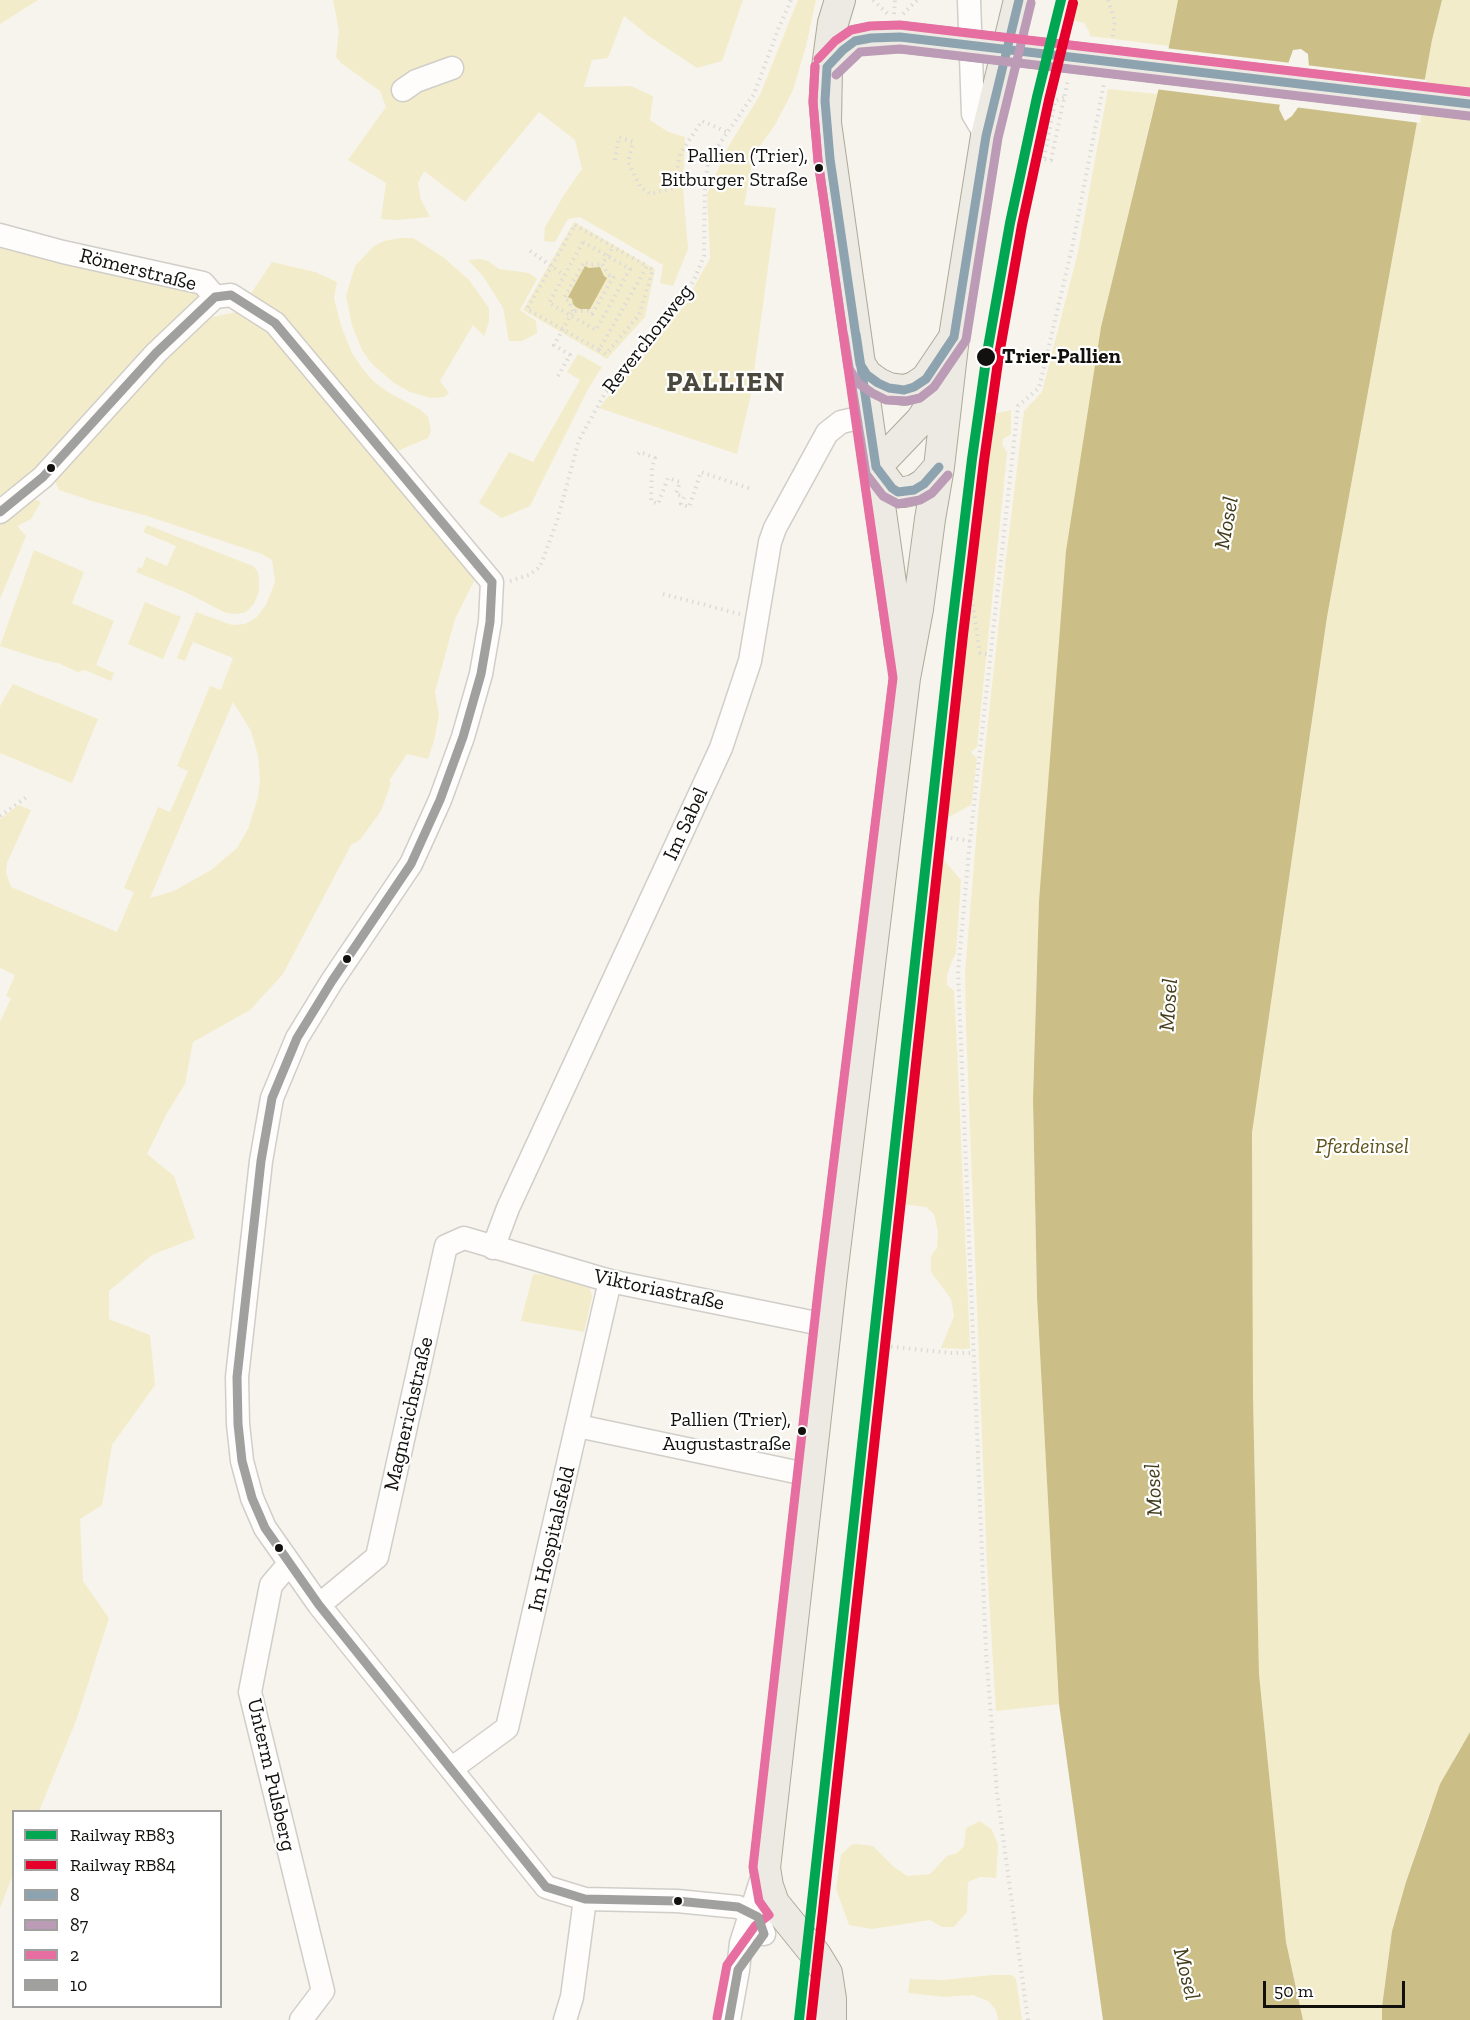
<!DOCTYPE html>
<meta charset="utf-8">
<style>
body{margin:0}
#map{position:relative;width:1470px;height:2020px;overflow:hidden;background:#f6f4ec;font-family:"Zilla Slab",serif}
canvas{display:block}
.legend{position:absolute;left:12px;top:1810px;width:210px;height:198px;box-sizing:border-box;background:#fff;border:2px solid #a0a09e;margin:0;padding:8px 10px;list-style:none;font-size:18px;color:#12110d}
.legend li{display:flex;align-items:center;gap:12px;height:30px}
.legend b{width:30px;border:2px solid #a0a09e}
.scale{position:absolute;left:1263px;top:1981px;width:142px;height:27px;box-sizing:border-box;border:3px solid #12110d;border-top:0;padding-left:8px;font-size:18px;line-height:21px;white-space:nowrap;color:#12110d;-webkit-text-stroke:4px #fff;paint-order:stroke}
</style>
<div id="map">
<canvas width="1470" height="2020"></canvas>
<ul class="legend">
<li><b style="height:8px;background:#00a651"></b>Railway RB83</li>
<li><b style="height:8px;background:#e4002b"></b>Railway RB84</li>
<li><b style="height:8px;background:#8ea3b0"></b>8</li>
<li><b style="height:8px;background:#bb9bb6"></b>87</li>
<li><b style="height:8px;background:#e66ea1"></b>2</li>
<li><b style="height:8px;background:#a0a09e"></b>10</li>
</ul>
<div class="scale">50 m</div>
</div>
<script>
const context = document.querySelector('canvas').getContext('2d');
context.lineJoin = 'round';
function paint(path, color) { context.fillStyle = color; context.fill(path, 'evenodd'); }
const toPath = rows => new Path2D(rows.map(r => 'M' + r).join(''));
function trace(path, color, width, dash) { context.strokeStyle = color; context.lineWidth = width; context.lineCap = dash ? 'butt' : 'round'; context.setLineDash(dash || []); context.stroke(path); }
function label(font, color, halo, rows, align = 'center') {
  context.font = font + ' "Zilla Slab",serif'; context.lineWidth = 4.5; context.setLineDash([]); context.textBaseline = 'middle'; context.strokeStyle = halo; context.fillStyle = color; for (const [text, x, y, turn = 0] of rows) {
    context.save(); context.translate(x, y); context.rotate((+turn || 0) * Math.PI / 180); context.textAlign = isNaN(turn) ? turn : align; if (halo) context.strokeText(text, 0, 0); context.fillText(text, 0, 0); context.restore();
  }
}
paint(toPath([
 [0,0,38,0,0,24],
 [333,0,743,0,722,61,697,68,650,37,624,16,608,58,592,60,584,87,631,86,653,96,650,120,668,132,685,137,683,189,688,249,673,286,660,283,663,265,580,217,568,219,555,242,544,241,545,227,564,195,582,169,575,140,539,112,465,202,424,171,418,183,421,200,430,217,397,220,381,219,386,183,348,160,386,107,380,91,341,63,336,57,339,31],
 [798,0,816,0,806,46,793,90,775,125,754,154,744,205,776,208,751,394,737,454,599,408,683,307,710,258,707,194,728,147,760,95],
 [1070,0,1178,0,1169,46,1090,36,1089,31,1084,23,1065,18],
 [1442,0,1470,0,1470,1732,1457,1753,1428,1816,1406,1882,1392,1931,1382,2007,1382,2020,1303,2020,1286,1942,1259,1674,1253,1396,1252,1133,1327,617,1432,40],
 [1108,89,1157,94,1101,327,1039,901,1033,1099,1037,1297,1059,1704,996,1711,987,1564,966,1025,965,973,979,804,1005,567,1024,411,1042,392,1078,252],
 [574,222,655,269,645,317,607,359,523,310],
 [0,235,215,297,0,512],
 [400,238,413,238,443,257,469,280,489,308,489,322,484,336,473,325,440,381,449,393,444,397,431,398,410,392,394,383,372,364,362,350,352,325,346,296,355,266,374,246,384,241],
 [480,259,488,261,499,269,529,273,537,279,520,310,536,321,537,333,522,341,509,341,503,308,483,276,468,260],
 [272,262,315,272,337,282,334,298,341,326,352,353,362,368,373,381,388,392,421,410,428,417,431,431,428,438,395,452,250,295],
 [236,312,248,314,263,325,475,579,455,619,435,692,439,715,434,741,428,759,407,754,389,781,391,783,381,811,360,840,351,845,283,974,250,1010,193,1042,185,1084,167,1113,147,1154,174,1176,195,1238,152,1255,109,1291,109,1319,150,1335,155,1385,112,1445,102,1505,80,1519,83,1581,109,1618,76,1721,39,1811,14,1812,13,1875,0,1908,0,1022,11,998,6,996,15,975,0,968,0,819,19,805,31,810,7,863,6,873,11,887,117,932,134,892,124,888,158,807,170,812,188,771,177,766,210,686,221,690,233,658,193,642,185,661,177,658,196,612,232,625,245,624,256,618,266,605,275,582,272,560,262,554,144,515,95,502,59,490,55,481,55,474,193,329,213,317],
 [233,702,251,731,258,756,260,779,258,797,248,829,237,848,211,870,174,891,150,898],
 [578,354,602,367,588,389,530,506,502,518,479,503,509,452,533,462,580,380,567,372],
 [1011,410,1011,434,1003,439,1002,445,1007,452,1005,474,977,747,971,752,977,759,972,800,971,805,938,823,989,415],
 [29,497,41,502,31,519,17,526,26,536,0,599,0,520],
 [147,525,253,566,258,572,259,580,259,591,254,604,246,612,237,614,226,613,187,593,136,572,139,567,142,568,146,557,167,566,176,546,143,532],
 [34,550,84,572,72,603,114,621,96,665,114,673,111,681,85,670,78,672,58,663,47,661,0,646],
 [145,602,181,617,163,659,128,644],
 [13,684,98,719,72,783,0,753,0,706],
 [935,850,961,880,956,953,951,963,947,976,947,985,954,991,957,1047,970,1348,964,1349,941,1348,954,1316,951,1299,931,1272,931,1256,937,1248,938,1232,934,1214,926,1207,901,1204],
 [533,1274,547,1275,590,1288,592,1297,584,1332,521,1321],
 [980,1821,992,1830,998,1845,996,1878,980,1877,968,1882,967,1912,954,1927,942,1927,930,1920,872,1929,849,1925,836,1889,841,1855,851,1845,856,1844,873,1846,894,1867,907,1876,930,1874,947,1856,957,1853,964,1846,966,1828],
 [993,1975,1012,1975,1016,1979,1022,2020,998,2020,996,2010,988,2001,973,1995,944,1997,909,1993,908,1990,910,1979,942,1980]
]), '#f3ecca');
paint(toPath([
 [1178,0,1442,0,1432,40,1327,617,1252,1133,1253,1396,1259,1674,1286,1942,1303,2020,1103,2020,1059,1704,1037,1297,1033,1099,1039,901,1066,551,1101,327,1169,46],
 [1301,49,1308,54,1309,67,1299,106,1292,116,1285,121,1279,109,1289,61,1293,50],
 [585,266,589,268,600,267,604,276,607,278,590,309,580,309,576,307,573,304,572,299,568,297],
 [1470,1732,1470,2020,1382,2020,1382,2007,1392,1931,1406,1882,1440,1784]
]), '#cbbf87');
paint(toPath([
 [1165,48,1291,63,1282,105,1155,89],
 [1306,65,1427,80,1420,123,1294,107]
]), '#f6f4ec');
const minor = toPath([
 [969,0,973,114,986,136],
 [403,90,416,81,452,68],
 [0,235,63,252,203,283,215,297],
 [215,297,231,295,275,323,492,582,490,622,481,674,463,737,440,800,411,864,332,981,297,1038,272,1098,261,1161,237,1377,238,1424,242,1461,252,1498,265,1528,319,1605,546,1887,585,1899,677,1901,738,1907,758,1917,764,1934],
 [0,512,43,477,156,353,215,297],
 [493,1248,508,1208,721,748,750,661,770,542,775,528,827,433,841,422,868,416],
 [578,1426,810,1475],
 [289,1564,271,1585,250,1692,323,1991,301,2020],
 [319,1605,377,1557,446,1246,464,1238,610,1281,826,1325],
 [451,1769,507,1728,610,1281],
 [565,2020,572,1997,585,1899],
 [729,2020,738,1970,741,1943,765,1868]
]);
const major = toPath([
 [840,0,833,23,827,67,826,123,901,654],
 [827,67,843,50,855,41,871,38,900,37],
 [860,364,867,375,878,383,889,388,904,390,914,387,926,379,951,342],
 [876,467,921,420,946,382],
 [876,467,892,488,898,492,905,492,914,490,924,484,939,467],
 [831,2020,831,1999,827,1973,816,1955,774,1903,768,1886,765,1868,832,1275,905,678,918,609,930,519,939,467,954,337,986,136,1019,0]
]);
trace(minor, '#d0cec8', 25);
trace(major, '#adaa9a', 32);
trace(toPath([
 [873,0,888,14],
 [1108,0,1115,21,1112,40],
 [894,14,895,0],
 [903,14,917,0],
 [1033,157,1051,160,1068,80],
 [1044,158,1055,101,1064,97],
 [615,160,619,137,633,142,628,162,640,186,650,194,674,188,680,154,702,121,727,132],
 [575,225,647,266,599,350,527,309,575,225],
 [583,242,630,269,596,330,549,303,583,242],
 [530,251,564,275],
 [573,311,569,301,564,298,584,262,591,265,602,264],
 [599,350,606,354,639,315,653,270,647,266],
 [558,376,570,355,554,345,573,311,588,311,592,314,614,276,609,275,602,264,613,247],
 [638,454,640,452,655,458,652,467,651,501,658,504,668,478,680,482,676,494,684,497,681,504,689,507,701,472,751,489],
 [510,581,529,575,540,567,557,521,579,440,605,393,650,342,677,307,694,280,704,256,705,182,709,159,754,94,779,27,791,0],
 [663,594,740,614],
 [965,598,972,600,980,653,991,655],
 [0,816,28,796],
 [939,836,970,841],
 [885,1346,951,1353,974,1353],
 [1028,2020,997,1793,986,1652,958,971,970,841,1018,406,1039,388,1072,248,1104,83]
]), '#dcdbd9', 4, [1.5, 4.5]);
trace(minor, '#fefdfc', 22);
trace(major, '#eceae2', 30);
const majorBridge = toPath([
 [900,37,1470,104]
]);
trace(majorBridge, '#adaa9a', 32, []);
trace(majorBridge, '#eceae2', 30);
trace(toPath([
 [827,67,825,101,830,159,860,364,867,375,878,383,889,388,904,390,914,387,926,379,954,337,986,136,1019,0],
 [827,67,843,50,855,41,871,38,900,37,1470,104],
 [856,334,876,467,892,488,898,492,914,490,924,484,939,467]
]), '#8ea3b0', 9);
trace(toPath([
 [815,66,813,102,818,160,848,367,858,383,872,393,886,400,907,401,920,398,934,387,966,340,998,138,1031,3],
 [836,75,860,52,900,49,1469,116],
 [844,336,866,474,883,496,898,504,920,500,932,493,948,475]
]), '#bb9bb6', 9);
trace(toPath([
 [818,59,835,41,851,30,870,26,900,25,1470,92],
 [717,2018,727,1965,755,1926,769,1915,759,1901,753,1867,820,1274,893,678,818,161,813,102,815,66]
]), '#e66ea1', 9);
trace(toPath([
 [215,297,231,295,275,323,492,582,490,622,481,674,463,737,440,800,411,864,332,981,297,1038,272,1098,261,1161,237,1377,238,1424,242,1461,252,1498,265,1528,319,1605,546,1887,585,1899,677,1901,738,1907,758,1917,764,1934,738,1970,729,2020],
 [0,512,43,477,156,353,215,297]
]), '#a0a09e', 9);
trace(toPath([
 [799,2020,951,634,972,459,987,353,1010,223,1037,97,1061,0]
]), '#00a651', 10);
trace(toPath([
 [811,2020,963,635,984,461,999,355,1022,225,1049,100,1073,3]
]), '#e4002b', 10);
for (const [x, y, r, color] of [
 [819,168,5,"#12110d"],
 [986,357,10,"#12110d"],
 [51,468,5,"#12110d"],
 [347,959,5,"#12110d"],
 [802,1431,5,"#12110d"],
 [279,1548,5,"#12110d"],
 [678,1901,5,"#12110d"]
]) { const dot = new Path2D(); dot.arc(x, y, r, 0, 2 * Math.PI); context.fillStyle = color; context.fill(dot); trace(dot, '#fff', 2); }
label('20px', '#12110d', '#fff', [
 ["Pallien (Trier),",808,156],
 ["Bitburger Straße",808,180],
 ["Pallien (Trier),",791,1420],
 ["Augustastraße",791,1444]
], 'right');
label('21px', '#12110d', '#fff', [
 ["Römerstraße",138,270,14],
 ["Reverchonweg",648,339,-52],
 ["Im Sabel",686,824,-65],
 ["Viktoriastraße",659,1290,12],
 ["Magnerichstraße",409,1414,-77],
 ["Im Hospitalsfeld",552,1539,-77],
 ["Unterm Pulsberg",271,1775,77]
]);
label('bold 21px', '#12110d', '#fff', [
 ["Trier-Pallien",1002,357]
], 'left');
label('italic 21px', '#5f5319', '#fff', [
 ["Pferdeinsel",1362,1147]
]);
label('italic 22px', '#443d1b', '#fff', [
 ["Mosel",1227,523,-80],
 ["Mosel",1169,1005,-86],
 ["Mosel",1154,1490,-93],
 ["Mosel",1186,1974,76]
]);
context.letterSpacing = '1.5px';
label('bold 27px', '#4b493e', '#fff', [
 ["PALLIEN",726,383]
]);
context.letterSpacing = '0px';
</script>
